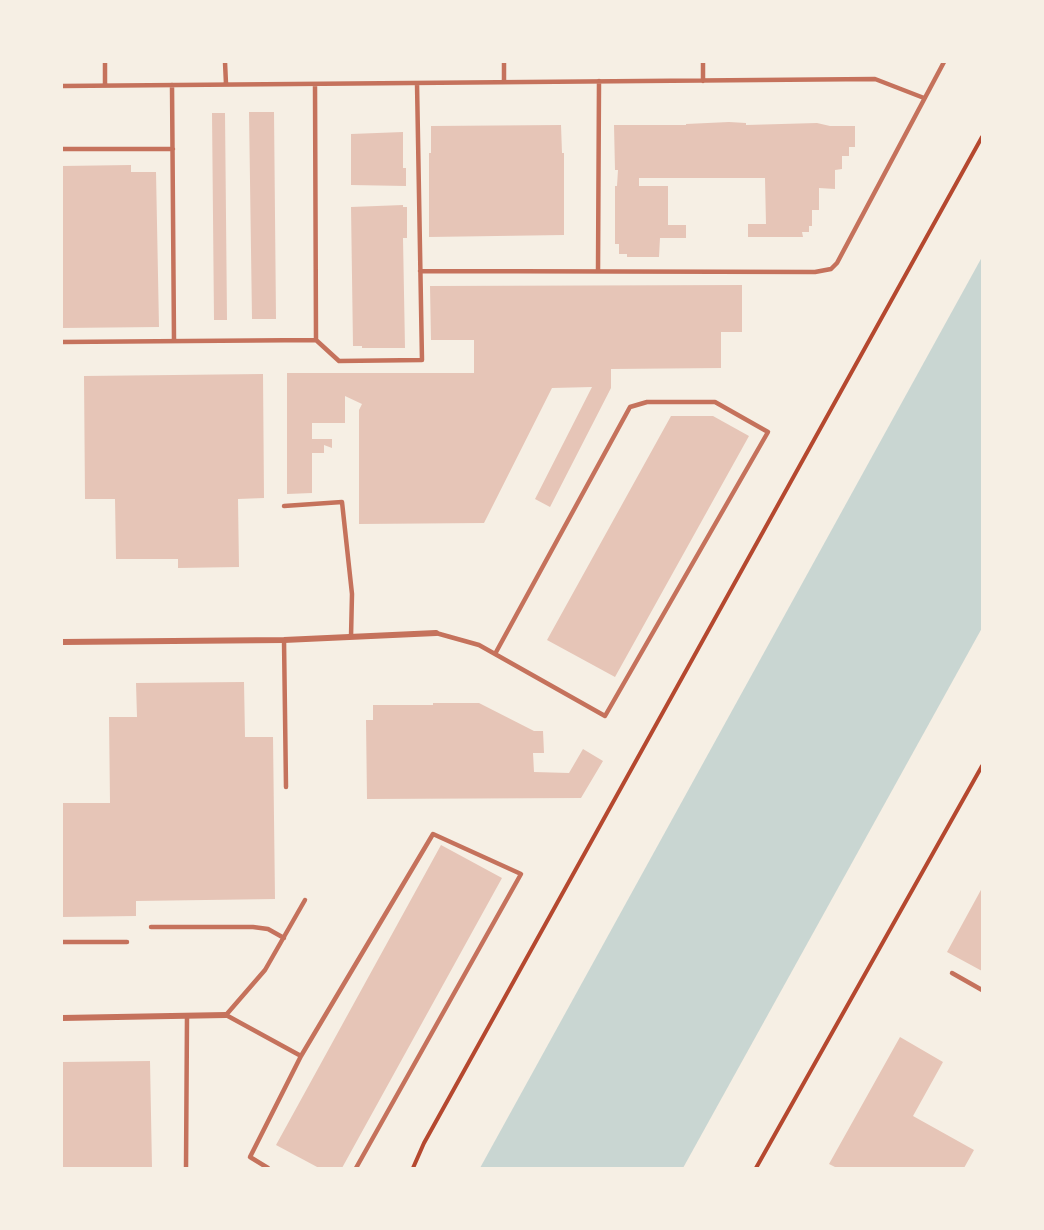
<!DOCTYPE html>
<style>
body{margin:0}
#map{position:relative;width:1044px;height:1230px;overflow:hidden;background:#f6efe4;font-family:Figtree,sans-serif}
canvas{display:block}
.frame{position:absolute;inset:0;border:63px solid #f6efe4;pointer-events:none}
</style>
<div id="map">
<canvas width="1044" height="1230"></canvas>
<div class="frame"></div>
</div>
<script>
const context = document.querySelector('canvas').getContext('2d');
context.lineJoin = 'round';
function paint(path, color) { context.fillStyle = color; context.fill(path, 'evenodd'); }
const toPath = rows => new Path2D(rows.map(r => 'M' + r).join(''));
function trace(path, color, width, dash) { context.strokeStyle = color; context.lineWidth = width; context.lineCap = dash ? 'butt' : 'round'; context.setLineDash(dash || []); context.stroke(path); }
paint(toPath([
 [982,257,982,628,683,1168,480,1168]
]), '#c9d6d2');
paint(toPath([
 [249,112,274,112,276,319,252,319],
 [212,113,225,113,227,320,214,320],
 [729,122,746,123,746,125,817,123,830,126,855,126,855,147,849,147,849,156,842,156,842,169,835,170,835,189,819,188,819,210,812,210,812,226,809,226,809,232,802,232,803,237,748,237,748,224,766,224,765,178,639,178,639,186,668,186,668,225,686,225,686,238,660,238,659,257,627,257,627,254,619,254,619,244,615,244,615,186,617,186,618,170,615,170,614,125,686,125,686,124],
 [561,125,562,153,564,153,564,235,429,237,429,153,431,153,431,126],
 [403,132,403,168,406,168,406,186,351,185,351,134],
 [131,165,131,172,156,172,159,327,62,328,62,166],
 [403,205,403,207,407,207,407,238,403,238,405,348,362,348,362,346,353,346,351,207],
 [742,285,742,332,721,332,721,368,611,369,611,388,550,507,535,499,592,387,552,388,484,523,359,524,359,410,362,404,345,396,345,423,312,423,312,439,332,439,332,448,324,445,324,453,312,453,312,493,287,494,287,373,474,373,474,340,431,340,430,286],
 [263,374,264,498,238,499,239,567,178,568,178,559,116,559,115,499,85,499,84,376],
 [671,416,713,416,749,436,615,677,547,640],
 [244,682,245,737,273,737,275,899,136,901,136,916,62,917,62,803,110,803,109,717,137,717,136,683],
 [433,703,479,703,534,731,543,731,544,753,533,753,534,772,569,773,583,749,603,761,581,798,367,799,366,720,373,720,373,705,433,705],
 [441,845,502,878,342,1168,319,1168,276,1145],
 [982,888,982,971,947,952],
 [900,1037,943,1062,913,1116,974,1150,964,1168,837,1168,829,1164],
 [150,1061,152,1168,62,1168,62,1062]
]), '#e6c5b7');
trace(toPath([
 [413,1168,424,1143,982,137],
 [756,1168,982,766]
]), '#b5482f', 4);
trace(toPath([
 [105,62,105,85],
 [225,62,226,84],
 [504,62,504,82],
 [703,62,703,81],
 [315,84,316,340],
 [172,85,174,341],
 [62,86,875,79,924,98],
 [62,149,173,149],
 [420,271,815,272,831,269,837,263,944,62],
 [598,271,599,81],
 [62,342,316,340,339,361,422,360,417,83],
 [284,506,342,502,352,594,351,637],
 [436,633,479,645,495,654,605,716,768,432,715,402,647,402,630,407,495,654],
 [284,640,286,787],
 [151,927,253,927,268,929,284,938],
 [62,942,127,942],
 [952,973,982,990],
 [301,1056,226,1015,265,970,305,900],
 [186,1168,187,1016],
 [268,1168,250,1157,301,1056,433,834,521,874,356,1168]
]), '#c5725c', 4.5);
trace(toPath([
 [62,642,284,640,436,633],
 [62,1018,226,1015]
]), '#c5725c', 6);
</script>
